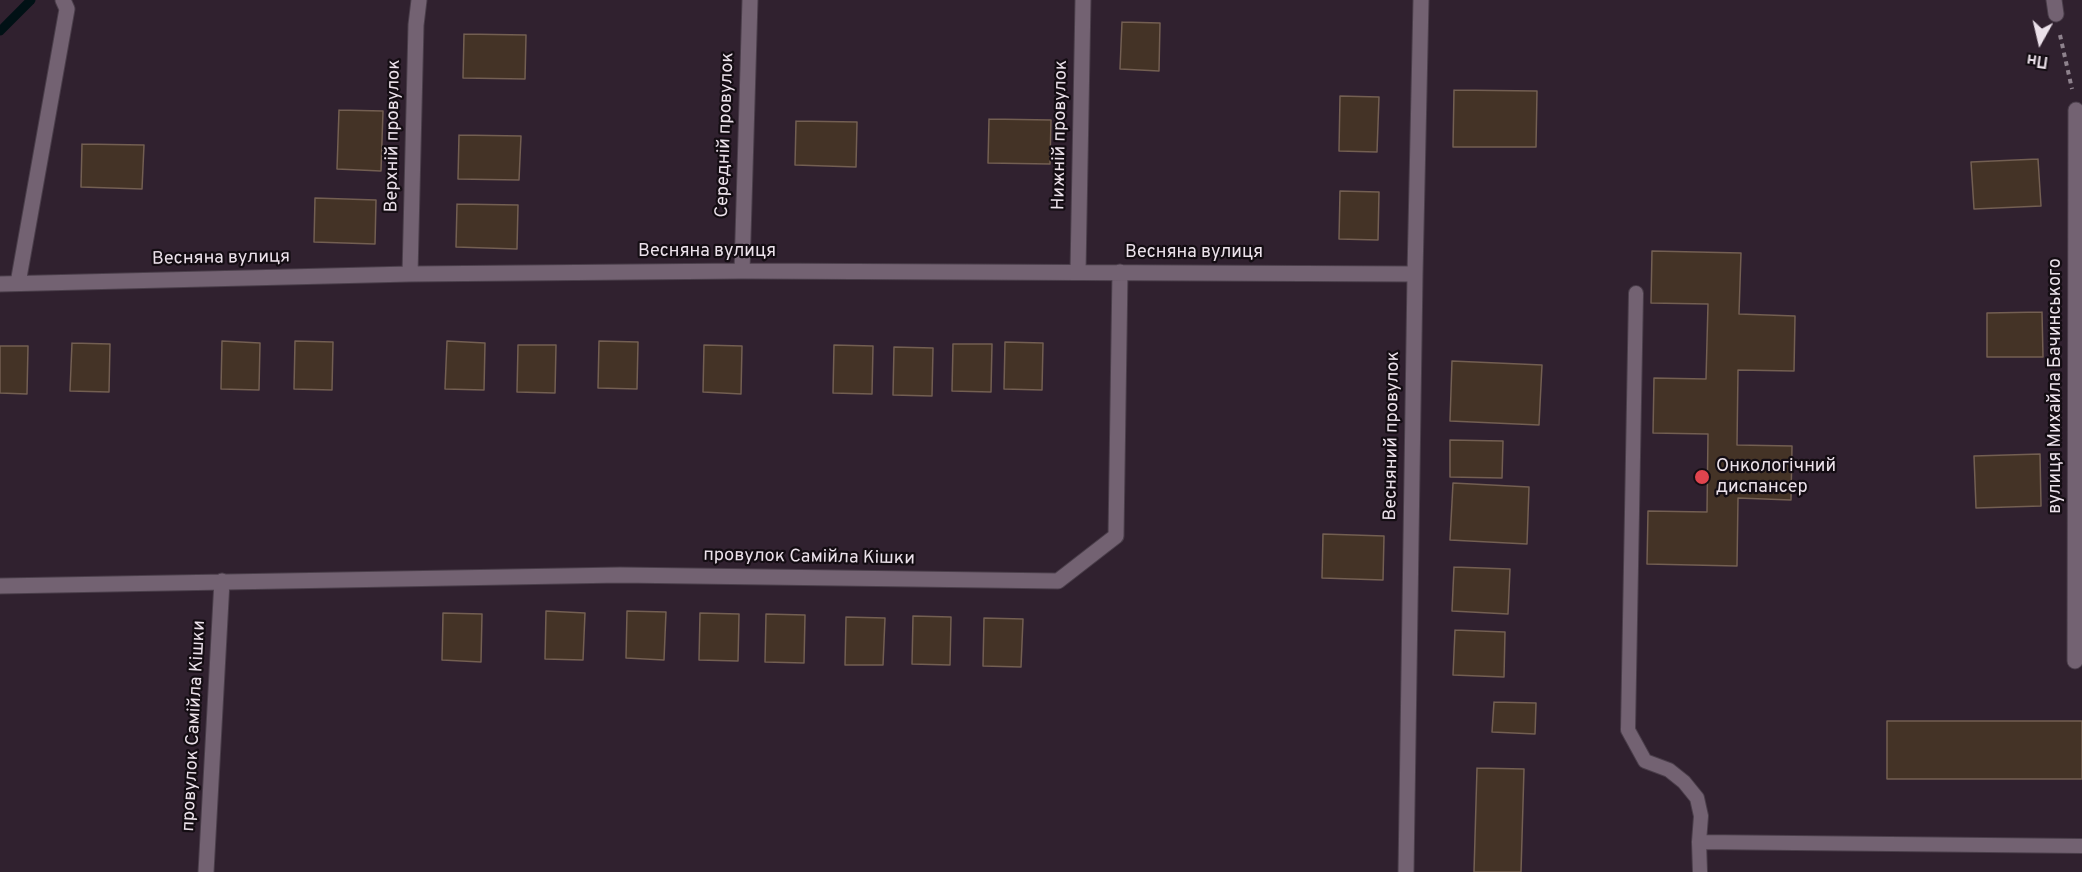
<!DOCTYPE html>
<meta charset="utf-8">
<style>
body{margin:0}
#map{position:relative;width:2082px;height:872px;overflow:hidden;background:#30212f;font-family:Overpass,sans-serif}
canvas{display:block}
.north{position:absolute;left:2010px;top:12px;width:60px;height:60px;-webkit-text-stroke:4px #140d13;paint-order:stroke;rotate:188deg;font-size:16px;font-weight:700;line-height:24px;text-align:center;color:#ebe1ea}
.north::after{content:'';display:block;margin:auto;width:21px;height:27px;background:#ebe1ea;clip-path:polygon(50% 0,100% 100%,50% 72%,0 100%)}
</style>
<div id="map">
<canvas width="2082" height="872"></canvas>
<div class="north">Пн</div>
</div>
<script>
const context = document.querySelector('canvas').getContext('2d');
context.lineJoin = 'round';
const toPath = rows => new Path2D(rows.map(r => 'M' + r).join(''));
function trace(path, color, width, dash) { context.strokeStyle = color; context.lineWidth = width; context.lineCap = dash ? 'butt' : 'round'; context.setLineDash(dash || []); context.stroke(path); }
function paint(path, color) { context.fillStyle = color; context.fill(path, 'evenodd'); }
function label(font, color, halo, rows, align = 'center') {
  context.font = font + ' Overpass,sans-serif'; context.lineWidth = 4.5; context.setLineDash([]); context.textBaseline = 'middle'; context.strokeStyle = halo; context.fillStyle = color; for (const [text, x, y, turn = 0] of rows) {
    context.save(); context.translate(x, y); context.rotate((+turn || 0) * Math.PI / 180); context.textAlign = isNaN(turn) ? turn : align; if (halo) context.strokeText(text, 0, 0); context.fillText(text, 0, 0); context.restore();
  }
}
trace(toPath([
 [0,31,31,0]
]), '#011115', 9);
const building = toPath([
 [1122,22,1160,23,1159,71,1120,69,1122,22],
 [464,34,526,35,525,79,463,78,464,34],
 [1454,90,1537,91,1536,147,1453,147,1454,90],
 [1340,96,1379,97,1377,152,1339,151,1340,96],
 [339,110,383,111,381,171,337,169,339,110],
 [989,119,1051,120,1050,164,988,163,989,119],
 [796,121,857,122,856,167,795,165,796,121],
 [459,135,521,136,519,180,458,179,459,135],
 [82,144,144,145,142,189,81,187,82,144],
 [2038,159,2041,206,1974,209,1971,162,2038,159],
 [1340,191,1379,192,1378,240,1339,239,1340,191],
 [315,198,376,200,375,244,314,242,315,198],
 [457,204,518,205,517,249,456,247,457,204],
 [1652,251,1741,253,1739,314,1795,316,1794,371,1738,370,1737,445,1792,446,1791,500,1738,498,1737,566,1647,564,1648,511,1707,512,1708,434,1653,433,1654,378,1706,379,1708,304,1651,303,1652,251],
 [2042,312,2043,357,1987,357,1987,313,2042,312],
 [222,341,260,343,259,390,221,389,222,341],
 [295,341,333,342,332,390,294,389,295,341],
 [447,341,485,343,484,390,445,389,447,341],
 [599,341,638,342,637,389,598,388,599,341],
 [1005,342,1043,343,1042,390,1004,389,1005,342],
 [72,343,110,344,109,392,70,391,72,343],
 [953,344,992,344,991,392,952,391,953,344],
 [518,345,556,345,555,393,517,392,518,345],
 [704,345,742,346,741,394,703,392,704,345],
 [834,345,873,346,872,394,833,393,834,345],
 [0,346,28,346,27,394,0,393,0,346],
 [894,347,933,348,932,396,893,395,894,347],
 [1452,361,1542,365,1539,425,1450,421,1452,361],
 [1450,440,1503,441,1502,478,1450,477,1450,440],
 [2040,454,2041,506,1976,508,1974,456,2040,454],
 [1453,483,1529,487,1527,544,1450,540,1453,483],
 [1323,534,1384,536,1383,580,1322,578,1323,534],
 [1454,567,1510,569,1508,614,1452,611,1454,567],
 [546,611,585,613,583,660,545,659,546,611],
 [627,611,666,612,664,660,626,658,627,611],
 [443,613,482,614,481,662,442,660,443,613],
 [700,613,739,614,738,661,699,660,700,613],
 [766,614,805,615,804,663,765,662,766,614],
 [913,616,951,617,950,665,912,664,913,616],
 [846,617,885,618,883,665,845,665,846,617],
 [984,618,1023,619,1021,667,983,666,984,618],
 [1455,630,1505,632,1504,677,1453,675,1455,630],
 [1494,702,1536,703,1535,734,1492,732,1494,702],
 [1887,721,2082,721,2082,779,1887,779,1887,721],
 [1477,768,1524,769,1521,872,1474,872,1477,768]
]);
paint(building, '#443326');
trace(building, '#735f52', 1.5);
const service = toPath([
 [1636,293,1628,730,1645,761,1669,770,1684,782,1697,798,1701,816,1699,842],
 [1700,872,1699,842,2082,846]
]);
const minor = toPath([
 [2054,0,2056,14],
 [742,271,750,0],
 [1078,271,1083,0],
 [410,274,416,25,419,0],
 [18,283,67,9,63,0],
 [0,284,410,274,742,271,1415,274],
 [0,586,620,575,1058,581,1116,536,1120,272],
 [2075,661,2076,110],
 [206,872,222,581],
 [1406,872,1415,274,1421,0]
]);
trace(service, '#4a3e4a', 16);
trace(minor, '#4a3e4a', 17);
trace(toPath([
 [2060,35,2072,89]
]), '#8e828d', 4, [4.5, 4.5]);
trace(service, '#736272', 14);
trace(minor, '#736272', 15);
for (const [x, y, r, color] of [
 [1702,477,8,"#e0444e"]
]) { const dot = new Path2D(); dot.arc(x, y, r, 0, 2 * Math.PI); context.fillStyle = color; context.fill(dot); trace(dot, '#140d13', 2); }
label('18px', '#ebe1ea', '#140d13', [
 ["Середній провулок",726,135,-88],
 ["Нижній провулок",1061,135,-89],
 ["Верхній провулок",394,136,-89],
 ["Весняна вулиця",707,252],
 ["Весняна вулиця",1194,253],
 ["Весняна вулиця",221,259,-1],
 ["вулиця Михайла Бачинського",2056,386,-90],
 ["Весняний провулок",1393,436,-89],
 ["провулок Самійла Кішки",809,558,1],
 ["провулок Самійла Кішки",195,726,-87]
]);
label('18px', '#ebe1ea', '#140d13', [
 ["Онкологічний",1716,467],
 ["диспансер",1716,488]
], 'left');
</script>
